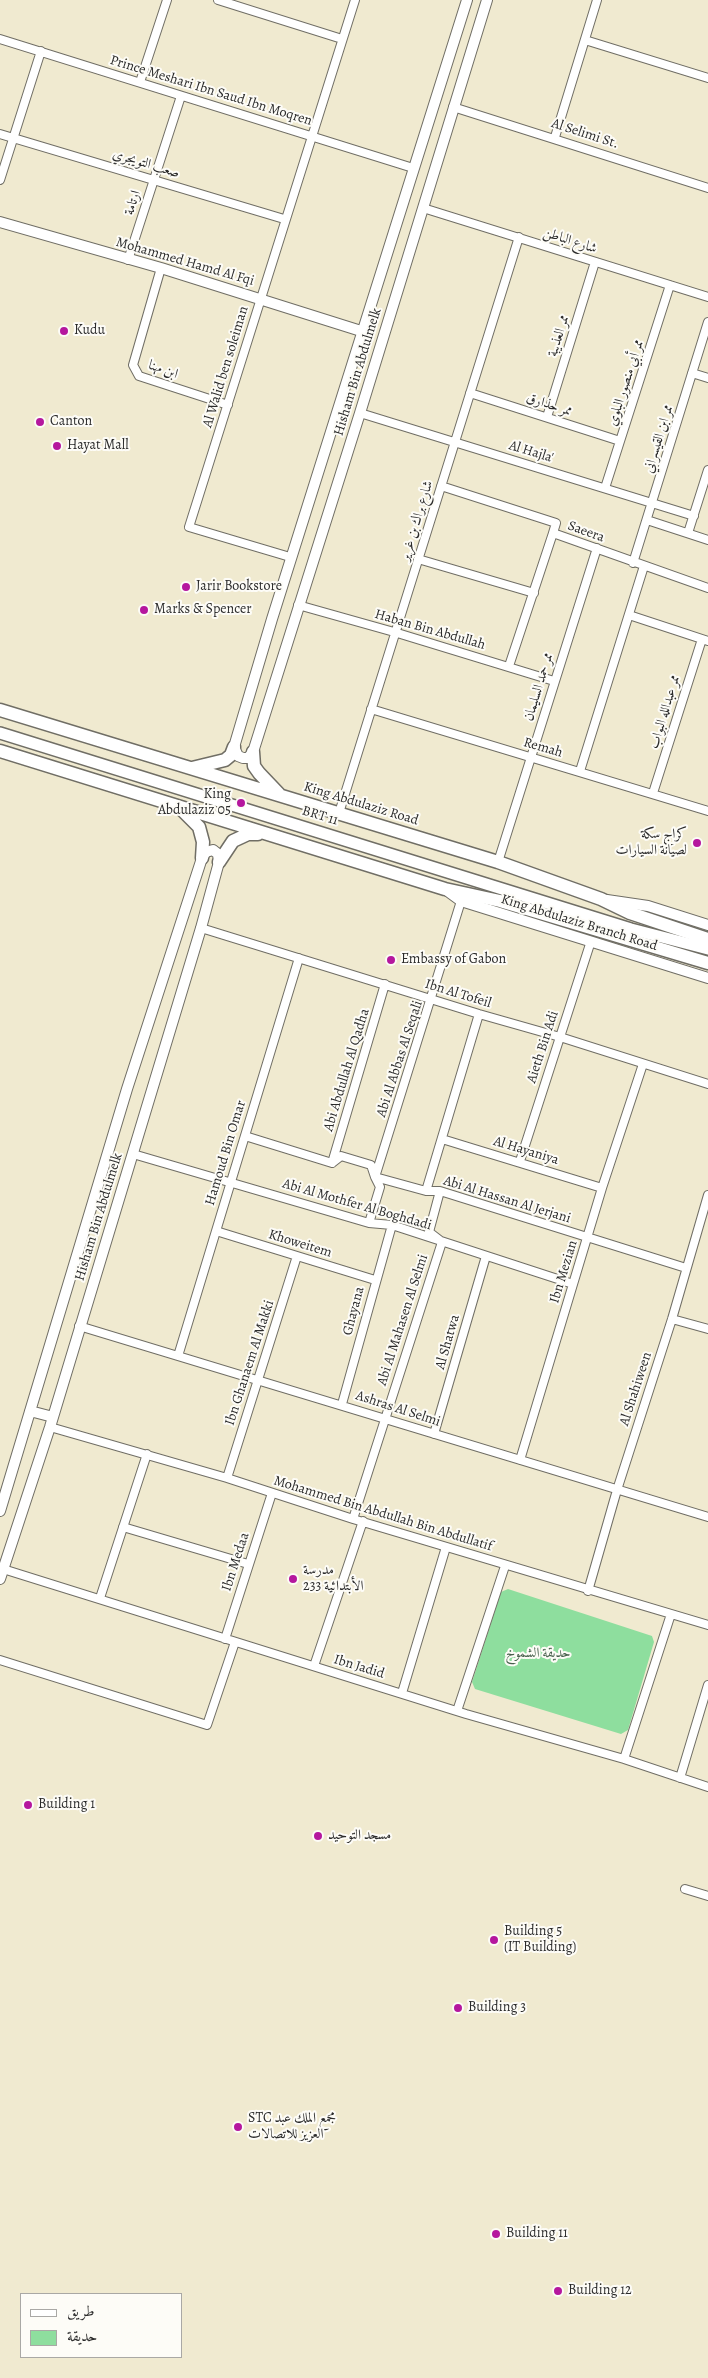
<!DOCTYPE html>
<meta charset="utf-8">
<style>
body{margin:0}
#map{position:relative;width:708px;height:2378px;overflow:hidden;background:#f0ead0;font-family:Alegreya,Amiri,serif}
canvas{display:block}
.legend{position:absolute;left:20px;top:2293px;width:162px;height:65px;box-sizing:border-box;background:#fdfcf7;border:1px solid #a9a8a5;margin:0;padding:6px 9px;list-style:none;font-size:15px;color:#2b2b2b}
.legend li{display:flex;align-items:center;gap:10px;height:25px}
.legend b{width:25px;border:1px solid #a9a8a5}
</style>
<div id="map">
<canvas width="708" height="2378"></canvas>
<ul class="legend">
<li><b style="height:6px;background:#fff"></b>طريق</li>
<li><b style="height:14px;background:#8ede9e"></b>حديقة</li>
</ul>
</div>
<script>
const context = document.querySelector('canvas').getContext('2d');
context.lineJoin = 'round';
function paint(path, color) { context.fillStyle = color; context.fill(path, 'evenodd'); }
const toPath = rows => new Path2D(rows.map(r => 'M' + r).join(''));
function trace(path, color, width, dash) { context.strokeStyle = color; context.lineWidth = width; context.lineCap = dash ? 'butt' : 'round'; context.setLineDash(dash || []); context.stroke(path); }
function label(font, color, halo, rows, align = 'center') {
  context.font = font + ' Alegreya,Amiri,serif'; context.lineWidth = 4; context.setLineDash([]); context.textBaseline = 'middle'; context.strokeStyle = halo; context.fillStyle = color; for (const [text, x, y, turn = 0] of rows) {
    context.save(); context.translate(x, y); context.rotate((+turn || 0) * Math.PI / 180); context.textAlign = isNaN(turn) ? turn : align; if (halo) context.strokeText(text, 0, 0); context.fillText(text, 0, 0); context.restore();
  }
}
paint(toPath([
 [508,1589,652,1636,654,1642,628,1730,621,1734,475,1689,472,1682,501,1592]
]), '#8ede9e');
const minor = toPath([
 [218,0,342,39],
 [0,39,413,168],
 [585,40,708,78],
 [140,82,167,0],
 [453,107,708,188],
 [0,134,284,219],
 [555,137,597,0],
 [0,180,41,51],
 [423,208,708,297],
 [128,260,181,96],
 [161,268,133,365,139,376,228,405],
 [692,373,708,378],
 [470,393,620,441],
 [360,413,694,516],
 [547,417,595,262],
 [441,486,556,523,553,533,708,588],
 [605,488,670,285],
 [647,520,708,540],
 [688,533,708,470],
 [290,557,189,527,355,0],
 [418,559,534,593],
 [633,563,708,322],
 [298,605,394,632,554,681],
 [629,615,708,641],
 [509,666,553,533],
 [371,709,708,811],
 [580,771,644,566],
 [653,793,702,639],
 [339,813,519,237],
 [498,862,597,548],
 [201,928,479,1014,560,1037,708,1084],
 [245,1136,332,1163,341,1156,371,1165,375,1177,426,1191,440,1191,686,1268],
 [442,1139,602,1188],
 [133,1154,369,1223,392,1225,573,1284],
 [520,1161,591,941],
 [332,1163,385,984],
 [426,1191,479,1014],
 [369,1223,380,1187,375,1177,461,901],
 [216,1231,375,1280],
 [672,1319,708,1329],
 [79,1326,708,1517],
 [178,1356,299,958],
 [342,1404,392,1225],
 [50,1427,227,1478,353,1519,708,1625],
 [434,1434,486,1256],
 [520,1460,602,1188,643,1064],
 [227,1478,297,1256],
 [353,1519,442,1242,429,1232,440,1191],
 [123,1527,248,1564],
 [3,1569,466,1714,624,1759,708,1787],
 [588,1591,617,1490,672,1319,708,1195],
 [100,1598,147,1454],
 [225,1639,272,1493],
 [0,1660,207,1725,235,1642],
 [314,1666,363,1521],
 [402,1693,446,1547],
 [457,1711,505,1566],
 [624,1759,671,1614],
 [680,1778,708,1685],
 [685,1889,708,1896]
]);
const tertiary = toPath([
 [467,0,272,619,234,747,238,756,243,758,248,758,253,752,360,413,487,0],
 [0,222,161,268,361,331],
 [446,890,461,901,708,978],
 [607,900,648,906,708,925],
 [30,1411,53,1417],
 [0,1511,127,1089,202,858,206,852,213,850,218,854,219,862,201,928,50,1427,0,1579]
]);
const secondary = toPath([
 [0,733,631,929,708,949]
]);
const primary = toPath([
 [0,710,498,862,601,899,630,913,708,939],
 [0,751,445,889,500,901,708,963],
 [253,752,254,766,259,773,279,794],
 [192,768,225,760,231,755,234,747],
 [183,811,199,827,203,842,202,858],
 [219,862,233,841,248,834,258,834]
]);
trace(minor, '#706e65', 10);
trace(tertiary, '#706e65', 12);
trace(secondary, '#706e65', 14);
trace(primary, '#706e65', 15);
trace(minor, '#fff', 8);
trace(tertiary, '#fff', 10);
trace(secondary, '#fff', 11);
trace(primary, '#fff', 12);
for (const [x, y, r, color] of [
 [64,331,5,"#b5179e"],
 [40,422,5,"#b5179e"],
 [57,446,5,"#b5179e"],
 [186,587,5,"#b5179e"],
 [144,610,5,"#b5179e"],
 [241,803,5,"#b5179e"],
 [697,843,5,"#b5179e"],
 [391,960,5,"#b5179e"],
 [293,1579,5,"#b5179e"],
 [28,1805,5,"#b5179e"],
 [318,1836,5,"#b5179e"],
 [494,1940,5,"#b5179e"],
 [458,2008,5,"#b5179e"],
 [238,2127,5,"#b5179e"],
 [496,2234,5,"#b5179e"],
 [558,2291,5,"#b5179e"]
]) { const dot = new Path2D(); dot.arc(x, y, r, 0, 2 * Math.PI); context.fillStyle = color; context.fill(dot); trace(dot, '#fdfcf7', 2); }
label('14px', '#2b2b2b', '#fdfcf7', [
 ["Prince Meshari Ibn Saud Ibn Moqren",211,91,17],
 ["Al Selimi St.",585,134,18],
 ["صعب التويجري",146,164,17],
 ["ارتامة",133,203,-72],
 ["شارع الباطن",570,241,18],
 ["Mohammed Hamd Al Fqi",185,262,16],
 ["ممر العذيبة",559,336,-73],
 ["Al Walid ben soleiman",226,367,-73],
 ["ابن مهنا",163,370,20],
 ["Hisham Bin Abdulmelk",358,372,-73],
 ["ممر أبي منصور البلوي",626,383,-72],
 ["ممر حذارق",549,405,18],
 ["ممر ابن القيسراني",659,439,-73],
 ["Al Hajla'",531,452,17],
 ["شارع براك بن غرير",417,521,-73],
 ["Saeera",586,532,20],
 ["Haban Bin Abdullah",430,630,16],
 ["ممر حمد السليمان",539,687,-73],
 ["ممر عبدالله البواب",665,712,-73],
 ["Remah",543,748,16],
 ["King Abdulaziz Road",361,804,17],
 ["BRT 11",320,816,17],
 ["King Abdulaziz Branch Road",579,923,17],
 ["Ibn Al Tofeil",458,994,17],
 ["Aieth Bin Adi",543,1047,-72],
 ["Abi Al Abbas Al Seqali",400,1059,-72],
 ["Abi Abdullah Al Qadha",347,1070,-73],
 ["Al Hayaniya",526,1151,17],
 ["Hamoud Bin Omar",226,1153,-73],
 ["Abi Al Hassan Al Jerjani",507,1200,17],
 ["Abi Al Mothfer Al Boghdadi",357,1205,16],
 ["Hisham Bin Abdulmelk",99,1217,-73],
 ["Khoweitem",300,1244,17],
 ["Ibn Mezian",564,1272,-73],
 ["Ghayana",354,1311,-75],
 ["Abi Al Mahasen Al Selmi",403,1320,-72],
 ["Al Shatwa",448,1342,-74],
 ["Ibn Ghanaem Al Makki",250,1363,-72],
 ["Al Shahiween",636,1389,-72],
 ["Ashras Al Selmi",398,1409,18],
 ["Mohammed Bin Abdullah Bin Abdullatif",383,1514,17],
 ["Ibn Medaa",236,1562,-72],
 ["Ibn Jadid",359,1667,17]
]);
label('14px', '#2b2b2b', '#fdfcf7', [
 ["Kudu",74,331],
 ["Canton",50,422],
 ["Hayat Mall",67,446],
 ["Jarir Bookstore",196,587],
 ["Marks & Spencer",154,610],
 ["King",231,795,"right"],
 ["Abdulaziz 05",231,811,"right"],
 ["كراج سكة",687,835,"right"],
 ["لصيانة السيارات",687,851,"right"],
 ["Embassy of Gabon",401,960],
 ["مدرسة",303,1571],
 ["الأبتدائية 233",303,1587],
 ["Building 1",38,1805],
 ["مسجد التوحيد",328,1836],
 ["Building 5",504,1932],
 ["(IT Building)",504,1948],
 ["Building 3",468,2008],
 ["STC مجمع الملك عبد",248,2119],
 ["العزيز للاتصالات",248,2135],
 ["Building 11",506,2234],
 ["Building 12",568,2291]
], 'left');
label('14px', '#49614e', '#fdfcf7', [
 ["حديقة الشموخ",538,1654]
]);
</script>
